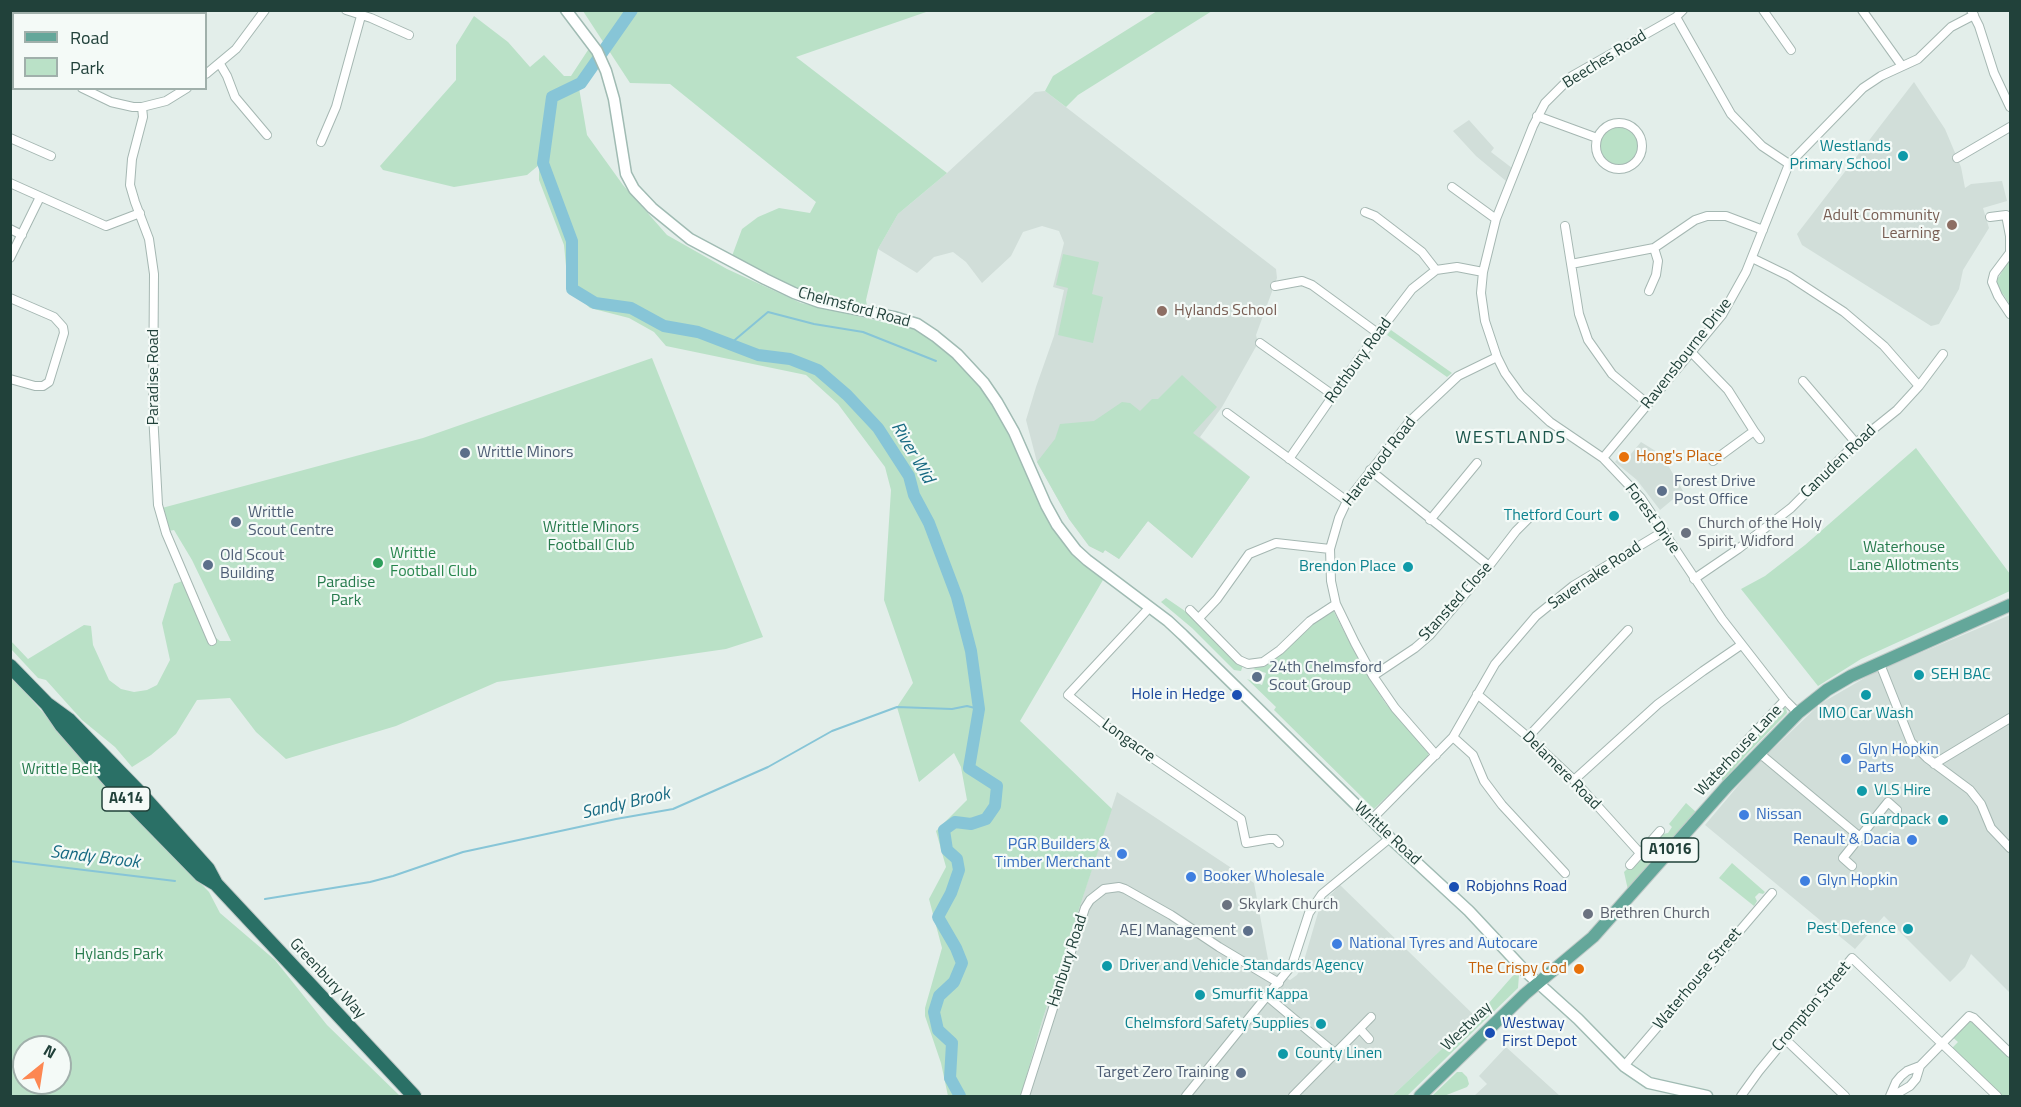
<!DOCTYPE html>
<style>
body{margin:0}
#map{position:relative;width:2021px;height:1107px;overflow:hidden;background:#e3eeea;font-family:"Titillium Web",sans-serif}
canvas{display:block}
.frame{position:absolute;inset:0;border:12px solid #21413a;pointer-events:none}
.legend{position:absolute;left:12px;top:12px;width:195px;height:78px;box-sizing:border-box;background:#f4faf7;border:2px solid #a0b0ab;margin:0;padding:8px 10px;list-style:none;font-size:18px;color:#21413a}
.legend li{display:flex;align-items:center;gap:12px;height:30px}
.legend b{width:30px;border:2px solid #a0b0ab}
.north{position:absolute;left:12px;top:1035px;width:60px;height:60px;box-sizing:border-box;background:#f4faf7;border:2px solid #a0b0ab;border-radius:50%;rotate:30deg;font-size:16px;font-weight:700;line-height:24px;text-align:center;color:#21413a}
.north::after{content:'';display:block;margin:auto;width:21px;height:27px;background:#fd8752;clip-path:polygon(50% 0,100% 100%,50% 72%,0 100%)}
</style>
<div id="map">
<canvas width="2021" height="1107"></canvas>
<div class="frame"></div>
<ul class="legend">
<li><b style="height:8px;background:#64a79a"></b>Road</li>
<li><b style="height:16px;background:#bae1c7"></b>Park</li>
</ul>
<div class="north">N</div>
</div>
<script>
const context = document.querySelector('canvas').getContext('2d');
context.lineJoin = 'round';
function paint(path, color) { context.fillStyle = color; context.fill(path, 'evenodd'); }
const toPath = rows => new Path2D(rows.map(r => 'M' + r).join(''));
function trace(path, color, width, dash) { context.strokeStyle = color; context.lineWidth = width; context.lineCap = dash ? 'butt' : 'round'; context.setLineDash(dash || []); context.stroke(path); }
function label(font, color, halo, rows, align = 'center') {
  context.font = font + ' "Titillium Web",sans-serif'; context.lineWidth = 4.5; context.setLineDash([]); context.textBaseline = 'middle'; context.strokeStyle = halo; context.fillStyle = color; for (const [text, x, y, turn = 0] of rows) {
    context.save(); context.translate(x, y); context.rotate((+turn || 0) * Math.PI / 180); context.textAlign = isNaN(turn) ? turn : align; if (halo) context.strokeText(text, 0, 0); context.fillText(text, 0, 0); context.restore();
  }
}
paint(toPath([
 [1914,82,1945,129,1961,167,1965,188,1971,184,2002,181,2007,201,1983,208,1989,228,1963,270,1959,289,1939,324,1931,326,1802,245,1797,234],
 [1045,91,1276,269,1277,278,1256,335,1258,343,1222,407,1200,437,1250,477,1192,558,1148,521,1119,559,1105,550,1103,553,1089,546,1069,519,1037,462,1026,420,1036,387,1054,336,1064,290,1053,287,1064,243,1059,231,1042,226,1023,232,1011,256,982,283,966,262,953,252,934,257,917,273,878,249,898,214,947,173,1035,92],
 [1469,120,1494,148,1491,152,1512,168,1506,181,1476,156,1453,131],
 [1641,442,1662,455,1683,491,1660,510,1637,480,1615,462,1624,451,1630,455],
 [2010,615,2010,993,1971,954,1965,967,1950,982,1884,916,1855,949,1705,825,1753,768,1820,704,1873,673],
 [1117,792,1254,883,1270,970,1290,980,1297,975,1303,964,1320,906,1340,885,1476,1017,1392,1096,1021,1096,1042,1021],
 [1506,1047,1560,1096,1474,1096,1487,1084,1479,1076]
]), '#d1ded9');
paint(toPath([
 [583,11,929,11,796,57,947,173,898,214,878,249,866,300,867,306,829,299,794,288,732,256,742,229,758,217,779,208,810,213,816,202,670,84,630,83],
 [1157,11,1212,11,1078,95,1066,107,1045,91,1053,76],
 [474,16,508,42,530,67,544,55,564,76,571,76,590,47,596,59,578,82,587,135,623,185,667,235,727,269,801,303,917,330,945,348,966,368,991,400,1059,536,1083,563,1103,580,1020,721,1112,809,1042,1021,1021,1096,948,1096,941,1063,925,1016,925,1008,942,948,929,899,946,867,936,831,967,800,961,767,954,753,919,782,897,707,913,683,884,600,891,490,885,467,838,404,806,375,666,346,654,332,629,318,590,308,568,287,564,245,539,180,539,165,527,175,454,187,383,170,380,166,456,80,456,45],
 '1599 145a20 20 0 1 1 40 0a20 20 0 1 1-40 0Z',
 [1063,254,1099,262,1092,294,1103,297,1093,343,1058,335,1068,288,1056,285],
 [2008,261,2010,262,2010,305,2003,294,1999,292,1995,279,1999,277],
 [1391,330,1452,373,1447,377,1387,335],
 [652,358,763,637,726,649,497,682,396,726,286,759,256,732,230,698,197,700,176,734,151,755,132,767,115,747,82,720,46,680,38,678,11,649,10,640,28,659,84,625,91,626,93,645,109,680,121,689,134,692,147,690,157,685,170,660,162,623,174,584,185,580,207,631,220,641,231,641,192,560,174,530,169,531,162,508,423,438],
 [1182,375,1217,407,1193,433,1250,477,1192,558,1148,521,1119,559,1105,550,1103,553,1089,546,1069,519,1037,462,1055,439,1060,424,1094,421,1122,402,1130,403,1140,411,1152,399,1158,399],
 [1916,448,2010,574,2010,591,1861,659,1818,686,1741,589,1765,576,1805,545],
 [1166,598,1185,611,1243,665,1241,671,1234,670,1192,628,1161,602],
 [1332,608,1364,670,1386,704,1428,752,1428,757,1374,809,1274,710,1276,707,1247,679,1262,685,1266,673,1253,669,1268,663,1312,622],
 [10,675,69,742,87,765,209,892,220,913,275,960,327,1025,400,1096,11,1096],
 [24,1047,60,1047,60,1083,24,1083],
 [1782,707,1786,708,1787,713,1746,755,1723,781,1722,780,1719,769,1726,761,1729,763,1734,761],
 [1686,803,1696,812,1628,890,1624,872,1629,867,1631,869,1663,834,1668,833,1672,827,1669,824],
 [1732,863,1765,892,1763,894,1759,893,1755,897,1757,901,1754,906,1719,878],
 [1517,971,1519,975,1518,988,1407,1096,1392,1096,1481,1012],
 [1965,1021,1973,1021,2010,1057,2010,1096,2002,1096,1952,1048,1958,1042,1950,1035],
 [1457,1072,1462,1072,1467,1077,1469,1084,1467,1087,1444,1096,1432,1096]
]), '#bae1c7');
trace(toPath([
 [730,344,768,312,814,324,863,332,936,361],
 [10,861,175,881],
 [265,899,370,882,393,876,463,852,616,819,673,809,768,767,832,731,897,707,952,709,967,706,979,709]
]), '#87c5d7', 2);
trace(toPath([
 [632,10,581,83,552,97,543,163,572,241,572,289,595,303,631,308,664,326,698,332,758,355,790,359,818,370,847,395,878,428,909,476,914,495,929,523,957,597,971,651,979,709,969,768,997,786,995,806,986,819,971,824,955,822,944,830,947,850,957,859,959,870,951,893,938,917,956,948,962,963,954,982,939,996,934,1012,938,1030,952,1043,950,1078,960,1096]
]), '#87c5d7', 12);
const street = toPath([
 [144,10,145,14],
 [346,10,371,18,409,35],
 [1683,10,1676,17,1572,76,1545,103,1533,126,1496,219,1483,272,1481,293,1485,321,1497,357,1505,373,1521,395,1550,422,1603,458,1641,498,1722,619,1785,700,1798,713],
 [1763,10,1791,50],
 [1862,10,1902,66],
 [1971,10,1979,26,1994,73,2010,107],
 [43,14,47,10],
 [1676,17,1731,114,1762,146,1789,164],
 [10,50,14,42],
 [220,64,227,76,235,97,267,135],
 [206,74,236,49,265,10],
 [82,88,111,102,133,107,142,107,166,101,187,88],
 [142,107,143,117,132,159,130,185,135,202,149,239,154,274,153,413,158,505,166,533,212,641],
 [1537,116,1597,138],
 '1596 146a23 23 0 1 1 46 0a23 23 0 1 1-46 0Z',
 [10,138,51,156],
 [321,142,336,107,361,16],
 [1957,158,2010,127],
 [10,183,106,226,140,213],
 [1452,187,1496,219],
 [1365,212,1375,216,1422,252,1436,270],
 [1990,217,2006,215,2010,236,2010,256],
 [1565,226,1579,314,1588,340,1612,374,1648,404],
 [10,229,22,235],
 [2009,254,1994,274,1992,282,1998,296,2010,314],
 [10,258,40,197],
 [1752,258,1789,276,1844,312,1884,346,1919,386],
 [1571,264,1654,248,1695,220,1707,216,1726,216,1763,230],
 [1275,286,1302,281,1312,285,1379,334],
 [1649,291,1656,275,1658,261,1654,248],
 [10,298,54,317,63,327,64,333,49,382,43,386,35,386,10,379],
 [1260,343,1333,395],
 [1692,353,1728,390,1754,431,1713,461],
 [1803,381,1856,443],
 [1227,413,1347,501],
 [1754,431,1760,439],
 [1603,458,1722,315,1746,272,1789,164,1863,88,1881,76,1918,59,1951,27,1974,15],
 [1289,459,1357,361,1412,289,1436,270,1457,267,1483,272],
 [1370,470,1489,566],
 [1430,520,1477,463],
 [1694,579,1738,549,1791,508,1856,443,1897,410,1919,386,1943,354],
 [1150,607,1068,695,1103,724,1241,819,1246,843,1269,839,1275,839,1279,843],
 [1190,610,1239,660,1248,664,1263,662,1280,650,1310,621,1336,604],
 [1199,618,1217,599,1249,554,1276,543,1330,549],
 [1880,664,1911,742,1927,758,1970,790,1981,804,1991,828,2010,848],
 [1373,676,1415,648,1430,635,1489,566,1516,531,1529,518],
 [1477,694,1528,737,1574,780,1640,853],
 [1453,737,1473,755,1484,781,1502,805,1565,873],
 [1528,737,1628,630],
 [1739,749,1785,700],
 [1758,752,1860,837],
 [1436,755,1395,708,1373,676,1355,643,1336,604,1331,581,1330,549,1339,518,1347,501,1409,422,1458,376,1497,357],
 [1934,764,2010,718],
 [1574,780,1658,704,1703,671,1741,645],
 [1371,820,1453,737,1495,664,1536,616,1573,586,1664,531],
 [1630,865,1660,831],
 [1852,866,1843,858,1888,802,1897,810],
 [1268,997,1336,1054],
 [1360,1029,1369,1039],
 [1785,1039,1845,1096],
 [1624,1066,1772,893],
 [1920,1066,1969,1016,1974,1018,2010,1053],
 [1025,1096,1085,908,1090,900,1104,889,1119,887,1125,889,1171,915,1219,947,1279,983],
 [1186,1096,1292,965,1309,913,1322,894,1390,838],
 [1293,1096,1371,1017],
 [1741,1096,1759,1071,1852,958,1997,1096],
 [1890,1096,1896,1082,1901,1076,1907,1071,1920,1066,1916,1079,1910,1086,1893,1096]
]);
const secondary = toPath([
 [566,10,597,51,606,71,614,99,626,174,634,189,652,208,690,239,765,279,794,293,819,302,894,317,917,324,935,336,957,354,984,383,997,402,1014,432,1046,505,1057,525,1076,550,1087,560,1168,621,1183,635,1390,838,1469,911,1526,972,1578,1019,1624,1066,1649,1083,1707,1096]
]);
const primary = toPath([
 [1420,1096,1525,994,1593,937,1727,786,1798,713,1827,690,1851,676,2010,605]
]);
const highway = toPath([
 [10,666,47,704,62,726,117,789,201,875,216,884],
 [47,704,69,720,140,793,208,869,216,884,414,1096]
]);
trace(street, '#a5b7b2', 10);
trace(secondary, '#a0bbb3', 13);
trace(primary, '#c1cac8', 14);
trace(highway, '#c1cac8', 16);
trace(street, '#fff', 8);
trace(secondary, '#fff', 10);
trace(primary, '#64a79a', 12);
trace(highway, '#2a7066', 14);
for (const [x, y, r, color] of [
 [1903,156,6,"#0f9aa8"],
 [1952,225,6,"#8d6e63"],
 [1162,311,6,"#8d6e63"],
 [465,453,6,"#5c6f8a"],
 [1624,457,6,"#e8710a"],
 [1662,491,6,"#5c6f8a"],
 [1614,516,6,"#0f9aa8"],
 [236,522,6,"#5c6f8a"],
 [1686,533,6,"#6b7280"],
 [378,563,6,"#2e9e5b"],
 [208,565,6,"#5c6f8a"],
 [1408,567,6,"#0f9aa8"],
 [1919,675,6,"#0f9aa8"],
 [1257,677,6,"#5c6f8a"],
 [1237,695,6,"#1a4fb4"],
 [1866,695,6,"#0f9aa8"],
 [1846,759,6,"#3f7fe0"],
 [1862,791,6,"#0f9aa8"],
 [1744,815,6,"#3f7fe0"],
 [1943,820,6,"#0f9aa8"],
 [1912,840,6,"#3f7fe0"],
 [1122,854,6,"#3f7fe0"],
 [1191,877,6,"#3f7fe0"],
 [1805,881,6,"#3f7fe0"],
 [1454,887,6,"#1a4fb4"],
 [1227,905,6,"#6b7280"],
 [1588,914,6,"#6b7280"],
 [1908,929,6,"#0f9aa8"],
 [1248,931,6,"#5c6f8a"],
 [1337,944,6,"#3f7fe0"],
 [1107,966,6,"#0f9aa8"],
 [1579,969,6,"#e8710a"],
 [1200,995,6,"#0f9aa8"],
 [1321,1024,6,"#0f9aa8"],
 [1490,1033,6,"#1a4fb4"],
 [1283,1054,6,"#0f9aa8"],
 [1241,1073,6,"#5c6f8a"]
]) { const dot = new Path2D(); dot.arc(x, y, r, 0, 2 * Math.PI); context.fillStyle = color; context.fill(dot); trace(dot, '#f4faf7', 2); }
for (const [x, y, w] of [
 [126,799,48],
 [1670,850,57]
]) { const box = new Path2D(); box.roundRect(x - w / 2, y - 12, w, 24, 4.5); context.fillStyle = '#f4faf7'; context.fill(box); trace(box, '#21413a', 1.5); }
label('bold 15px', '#21413a', null, [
 ["A414",126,799],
 ["A1016",1670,850]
]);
label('16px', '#21413a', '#f4faf7', [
 ["Beeches Road",1605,60,-32],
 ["Chelmsford Road",854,308,15],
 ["Ravensbourne Drive",1687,354,-52],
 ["Rothbury Road",1359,361,-54],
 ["Paradise Road",154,377,-90],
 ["Harewood Road",1380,462,-52],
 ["Canuden Road",1839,462,-44],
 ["Forest Drive",1652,519,54],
 ["Savernake Road",1595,576,-34],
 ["Stansted Close",1456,602,-48],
 ["Longacre",1128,741,36],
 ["Waterhouse Lane",1739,751,-47],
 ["Delamere Road",1561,771,45],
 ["Writtle Road",1387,834,43],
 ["Hanbury Road",1068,961,-72],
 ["Greenbury Way",327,979,47],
 ["Waterhouse Street",1698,979,-50],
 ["Crompton Street",1812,1007,-50],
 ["Westway",1467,1027,-44]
]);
label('16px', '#0d838f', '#f4faf7', [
 ["Westlands",1891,147],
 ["Primary School",1891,165],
 ["Thetford Court",1602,516],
 ["Brendon Place",1396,567],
 ["SEH BAC",1931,675,"left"],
 ["IMO Car Wash",1866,714,"center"],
 ["VLS Hire",1874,791,"left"],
 ["Guardpack",1931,820],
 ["Pest Defence",1896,929],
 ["Driver and Vehicle Standards Agency",1119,966,"left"],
 ["Smurfit Kappa",1212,995,"left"],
 ["Chelmsford Safety Supplies",1309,1024],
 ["County Linen",1295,1054,"left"]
], 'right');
label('16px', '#785e54', '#f4faf7', [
 ["Adult Community",1940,216],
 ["Learning",1940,234],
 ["Hylands School",1174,311,"left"]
], 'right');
label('16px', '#4e5e75', '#f4faf7', [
 ["Writtle Minors",477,453],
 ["Forest Drive",1674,482],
 ["Post Office",1674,500],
 ["Writtle",248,513],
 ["Scout Centre",248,531],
 ["Old Scout",220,556],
 ["Building",220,574],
 ["24th Chelmsford",1269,668],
 ["Scout Group",1269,686],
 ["AEJ Management",1236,931,"right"],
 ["Target Zero Training",1229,1073,"right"]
], 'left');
label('16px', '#c56008', '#f4faf7', [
 ["Hong's Place",1636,457],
 ["The Crispy Cod",1567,969,"right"]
], 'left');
label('16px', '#5b616d', '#f4faf7', [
 ["Church of the Holy",1698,524],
 ["Spirit, Widford",1698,542],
 ["Skylark Church",1239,905],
 ["Brethren Church",1600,914]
], 'left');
label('16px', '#277b4d', '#f4faf7', [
 ["Writtle Minors",591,528],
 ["Football Club",591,546],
 ["Waterhouse",1904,548],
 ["Lane Allotments",1904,566],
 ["Paradise",346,583],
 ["Park",346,601],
 ["Writtle Belt",60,770],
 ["Hylands Park",119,955]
]);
label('16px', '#27864d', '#f4faf7', [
 ["Writtle",390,554],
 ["Football Club",390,572]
], 'left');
label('16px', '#164399', '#f4faf7', [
 ["Hole in Hedge",1225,695,"right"],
 ["Robjohns Road",1466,887],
 ["Westway",1502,1024],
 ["First Depot",1502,1042]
], 'left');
label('16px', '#366cbe', '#f4faf7', [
 ["Glyn Hopkin",1858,750],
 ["Parts",1858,768],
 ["Nissan",1756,815],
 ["Renault & Dacia",1900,840,"right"],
 ["PGR Builders &",1110,845,"right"],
 ["Timber Merchant",1110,863,"right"],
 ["Booker Wholesale",1203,877],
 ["Glyn Hopkin",1817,881],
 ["National Tyres and Autocare",1349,944]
], 'left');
context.letterSpacing = '1.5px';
label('18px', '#1b554b', '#f4faf7', [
 ["WESTLANDS",1511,439]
]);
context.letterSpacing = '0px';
label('italic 18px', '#166982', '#f4faf7', [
 ["River Wid",912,453,60],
 ["Sandy Brook",626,804,-13],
 ["Sandy Brook",95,858,7]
]);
</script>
